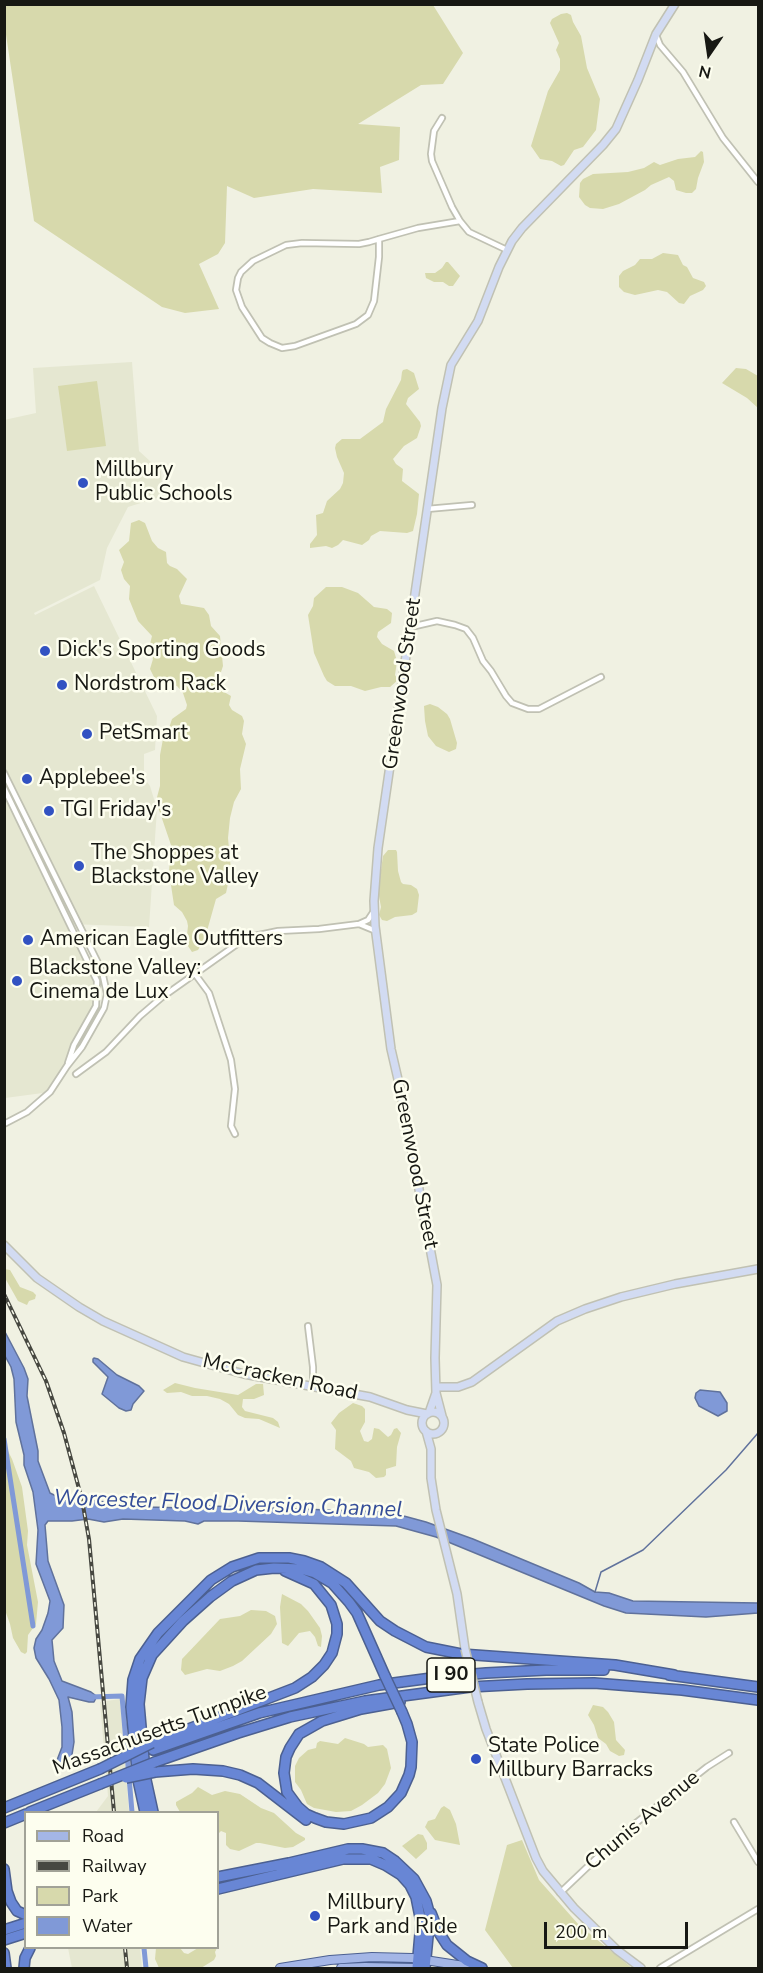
<!DOCTYPE html>
<style>
body{margin:0}
#map{position:relative;width:763px;height:1973px;overflow:hidden;background:#f0f1e2;font-family:"Nunito Sans",sans-serif}
canvas{display:block}
.frame{position:absolute;inset:0;border:6px solid #171813;pointer-events:none}
.legend{position:absolute;left:24px;top:1811px;width:195px;height:138px;box-sizing:border-box;background:#fdfeef;border:2px solid #a1a297;margin:0;padding:8px 10px;list-style:none;font-size:18px;color:#171813}
.legend li{display:flex;align-items:center;gap:12px;height:30px}
.legend b{width:30px;border:2px solid #a1a297}
.north{position:absolute;left:679px;top:24px;width:60px;height:60px;-webkit-text-stroke:4px #fdfeef;paint-order:stroke;rotate:193deg;font-size:16px;font-weight:700;line-height:24px;text-align:center;color:#171813}
.north::after{content:'';display:block;margin:auto;width:21px;height:27px;background:#171813;clip-path:polygon(50% 0,100% 100%,50% 72%,0 100%)}
.scale{position:absolute;left:544px;top:1922px;width:144px;height:27px;box-sizing:border-box;border:3px solid #171813;border-top:0;padding-left:8px;font-size:18px;line-height:21px;white-space:nowrap;color:#171813;-webkit-text-stroke:4px #fdfeef;paint-order:stroke}
</style>
<div id="map">
<canvas width="763" height="1973"></canvas>
<div class="frame"></div>
<ul class="legend">
<li><b style="height:8px;background:#a4b6e6"></b>Road</li>
<li><b style="height:8px;background:#474841"></b>Railway</li>
<li><b style="height:16px;background:#d7d9ac"></b>Park</li>
<li><b style="height:16px;background:#8099d7"></b>Water</li>
</ul>
<div class="north">N</div>
<div class="scale">200 m</div>
</div>
<script>
const context = document.querySelector('canvas').getContext('2d');
context.lineJoin = 'round';
function paint(path, color) { context.fillStyle = color; context.fill(path, 'evenodd'); }
const toPath = rows => new Path2D(rows.map(r => 'M' + r).join(''));
function trace(path, color, width, dash) { context.strokeStyle = color; context.lineWidth = width; context.lineCap = dash ? 'butt' : 'round'; context.setLineDash(dash || []); context.stroke(path); }
function label(font, color, halo, rows, align = 'center') {
  context.font = font + ' "Nunito Sans",sans-serif'; context.lineWidth = 5; context.setLineDash([]); context.textBaseline = 'middle'; context.strokeStyle = halo; context.fillStyle = color; for (const [text, x, y, turn = 0] of rows) {
    context.save(); context.translate(x, y); context.rotate((+turn || 0) * Math.PI / 180); context.textAlign = isNaN(turn) ? turn : align; if (halo) context.strokeText(text, 0, 0); context.fillText(text, 0, 0); context.restore();
  }
}
paint(toPath([
 [132,362,139,451,161,471,163,496,128,507,107,548,100,580,34,613,35,615,94,586,157,716,155,750,144,754,144,778,150,786,157,809,149,927,70,924,94,974,97,1001,74,1045,67,1066,50,1092,5,1098,4,420,36,413,33,368],
 [120,1699,129,1812,96,1812,108,1796,100,1702],
 [68,1948,140,1948,142,1968,72,1968]
]), '#e5e7d1');
paint(toPath([
 [4,5,433,5,463,53,443,84,421,85,358,124,400,127,399,160,380,167,382,193,313,189,254,198,227,186,225,243,218,254,199,264,219,309,185,313,162,307,34,221,5,28],
 [567,13,571,15,573,22,581,36,587,68,600,99,596,130,583,147,574,150,564,165,561,166,552,161,540,159,531,146,548,91,560,70,560,59,556,50,559,43,550,23,552,19,561,14],
 [701,151,703,152,704,162,698,178,696,189,692,193,686,193,676,190,674,181,669,177,651,185,645,190,619,204,603,209,590,208,585,205,579,197,580,183,583,179,593,174,628,172,644,168,654,162,660,165,678,159,695,157],
 [663,253,678,255,683,265,687,267,693,278,704,282,706,286,703,290,690,296,684,304,679,303,667,292,658,290,635,295,624,292,619,287,619,276,623,271,635,265,640,259,652,259],
 [446,262,448,262,460,276,453,286,449,286,443,282,434,282,426,278,425,273,435,273,442,268],
 [736,368,746,369,758,376,758,408,747,398,722,383],
 [407,369,414,373,419,389,408,398,406,404,420,422,421,426,417,438,404,446,393,459,396,464,403,469,402,481,419,494,417,514,413,531,407,533,380,531,371,536,369,540,362,545,343,540,338,545,332,548,326,546,310,548,310,544,317,535,316,515,323,513,327,501,340,489,343,483,344,473,337,457,335,448,336,444,342,439,360,439,383,422,386,409,401,380,402,372,403,370],
 [97,381,106,446,67,451,58,386],
 [139,520,145,523,152,541,158,548,166,552,167,563,170,566,177,569,187,579,179,596,181,604,204,608,209,615,211,626,220,636,223,666,219,678,219,689,231,696,229,705,232,710,242,716,244,721,242,734,246,744,240,769,241,789,234,802,230,818,228,838,231,870,226,893,216,899,205,938,198,950,192,952,186,943,188,926,187,921,182,912,174,905,169,872,171,845,156,801,160,786,160,755,163,739,167,734,172,719,186,709,187,705,183,693,177,686,161,685,155,679,150,669,153,659,149,648,152,636,138,621,129,599,130,586,124,579,121,570,124,562,119,550,129,541,131,523],
 [326,587,342,587,358,593,374,607,387,609,392,613,391,623,378,632,377,637,382,644,394,651,397,661,395,675,398,680,390,687,381,687,365,691,351,686,335,686,327,681,324,676,314,653,308,615,313,606,314,598],
 [430,704,438,707,447,714,450,719,457,743,456,749,449,752,436,746,428,736,425,721,424,706],
 [388,850,396,850,397,852,398,871,401,882,403,884,411,885,417,889,419,895,417,912,412,915,395,917,387,921,382,920,379,915,381,907,378,891,383,856],
 [4,1269,10,1270,20,1287,33,1292,36,1295,35,1299,29,1301,27,1305,18,1301,5,1278],
 [175,1383,195,1388,238,1395,256,1384,263,1384,264,1395,254,1399,243,1399,242,1407,245,1411,273,1418,278,1422,280,1428,259,1419,245,1418,238,1415,229,1404,220,1399,207,1396,192,1396,181,1392,167,1393,163,1390],
 [353,1403,362,1406,365,1409,365,1422,360,1431,364,1441,368,1442,372,1439,374,1428,379,1429,388,1437,391,1435,394,1429,397,1428,401,1433,397,1447,396,1466,386,1469,386,1475,384,1477,376,1478,369,1472,354,1468,351,1461,335,1449,336,1430,331,1423,339,1413],
 [5,1445,12,1459,22,1487,28,1531,27,1545,38,1602,36,1624,28,1635,27,1652,25,1654,21,1652,13,1638,10,1624,5,1610],
 [282,1594,301,1604,308,1611,320,1628,322,1636,321,1647,318,1646,315,1637,310,1631,299,1633,288,1646,282,1643,280,1607],
 [251,1610,266,1611,275,1616,277,1624,271,1634,242,1661,233,1666,220,1671,207,1669,185,1675,181,1670,182,1659,220,1619,240,1616],
 [593,1705,603,1707,608,1712,614,1722,616,1740,625,1750,624,1755,619,1756,610,1751,606,1744,598,1738,594,1725,588,1715],
 [345,1738,364,1744,368,1747,383,1745,387,1749,391,1768,385,1784,378,1793,362,1805,351,1811,336,1812,314,1808,307,1804,301,1790,295,1782,295,1766,299,1758,308,1750,316,1748,317,1743,320,1741,338,1744],
 [198,1787,212,1795,225,1791,240,1794,261,1808,274,1813,296,1833,305,1838,305,1840,293,1847,285,1848,260,1843,256,1843,239,1851,230,1849,226,1845,226,1833,221,1831,218,1834,218,1812,180,1812,176,1805,176,1802,192,1793],
 [444,1806,450,1810,456,1824,460,1845,435,1840,425,1827,428,1821,435,1819,441,1808],
 [418,1834,423,1835,427,1843,427,1849,416,1859,402,1846],
 [522,1840,539,1880,579,1925,632,1968,513,1968,485,1930,507,1845],
 [218,1945,218,1946,215,1952,216,1956,214,1960,201,1968,159,1968,155,1959,156,1948,180,1948,184,1953,188,1954,198,1948,218,1948]
]), '#d7d9ac');
const water = toPath([
 [4,1330,24,1368,28,1379,27,1396,38,1451,38,1461,50,1493,62,1499,77,1503,90,1500,146,1507,187,1508,210,1506,389,1512,426,1522,473,1539,579,1583,595,1592,609,1593,633,1601,758,1603,758,1613,706,1617,626,1613,604,1606,436,1537,396,1526,238,1521,204,1521,198,1524,185,1521,123,1519,104,1522,88,1519,72,1521,48,1521,45,1525,48,1561,64,1605,63,1628,52,1640,54,1661,62,1681,91,1692,95,1695,96,1698,94,1702,89,1702,68,1697,72,1712,74,1742,71,1761,66,1763,65,1756,64,1755,62,1765,54,1768,62,1747,62,1727,59,1700,49,1679,36,1658,34,1648,36,1639,42,1630,48,1613,50,1601,36,1564,38,1530,33,1492,24,1465,24,1455,16,1422,14,1379,11,1367,5,1356,4,1330],
 [94,1358,98,1359,117,1375,139,1386,144,1391,133,1404,131,1410,126,1411,119,1408,102,1394,108,1377,93,1362,93,1359,94,1358],
 [700,1390,720,1392,727,1403,727,1411,718,1416,699,1406,695,1398,696,1393,700,1390]
]);
paint(water, '#8099d7');
trace(water, '#60729c', 1.5);
trace(toPath([
 [595,1592,601,1572,643,1550,726,1470,758,1433]
]), '#60729c', 1.5);
trace(toPath([
 [4,1439,33,1626],
 [90,1697,122,1696,132,1812],
 [144,1948,146,1968]
]), '#8099d7', 5);
const street = toPath([
 [656,35,660,45,683,72,723,138,758,182],
 [442,118,434,131,431,154,432,161,452,207,460,221,469,232,507,250],
 [379,239,379,257,374,301,368,315,356,324,295,346,282,348,270,343,262,338,242,307,236,290,238,278,241,272,253,261,286,245,302,243,359,244,369,242,379,239,418,228,460,221],
 [427,509,472,505],
 [411,627,437,621,455,625,466,629,473,638,483,661,491,671,506,696,512,703,528,709,539,709,601,677],
 [4,773,102,971,107,994,104,1008,82,1047,67,1066,50,1092,27,1112,4,1124],
 [4,788,97,981,96,1006,74,1045,68,1063],
 [359,924,376,931],
 [195,974,209,993,231,1060,235,1089,231,1126,235,1134],
 [76,1074,106,1052,140,1016,161,998,240,942,254,936,278,931,319,929,359,924,368,920,374,911],
 [308,1326,313,1367,313,1386],
 [734,1822,758,1862],
 [560,1893,622,1834,707,1767,729,1753],
 [660,1968,758,1909]
]);
const secondary = toPath([
 [4,1245,37,1278,79,1307,103,1321,183,1357,244,1374,370,1397,407,1410,427,1414],
 [436,1387,458,1387,472,1382,557,1321,585,1309,621,1297,675,1284,758,1269],
 '422 1423a11 11 0 1 1 22 0a11 11 0 1 1-22 0Z',
 [429,1413,436,1393],
 [442,1416,436,1393,435,1358,437,1285,400,1088,391,1049,375,926,374,901,378,848,442,408,451,365,478,321,499,267,512,241,522,228,603,145,616,129,638,80,656,34,675,4],
 [426,1431,431,1449,431,1478,436,1510,457,1594,465,1649],
 [478,1702,486,1729,536,1858,543,1871,574,1908,617,1950,641,1968]
]);
const primary = toPath([
 [280,1968,330,1960,372,1957,412,1958,477,1968],
 [341,1968,365,1967,415,1968]
]);
const highway = toPath([
 [669,1675,758,1687],
 [400,1702,361,1709,322,1721,299,1734,290,1748,286,1757,284,1773,287,1792,298,1807,306,1814,315,1818,326,1822,344,1824,371,1818,388,1807,401,1793,409,1775,411,1767,412,1742,407,1724,402,1712],
 [152,1743,295,1688,312,1677,324,1665,332,1653,337,1634,337,1624,331,1605,314,1584,285,1571],
 [153,1750,259,1713,379,1685,439,1677,486,1673,546,1670,604,1670],
 [155,1762,238,1733,290,1717,365,1701,470,1687,527,1684,594,1683,682,1690,758,1700],
 [155,1772,193,1769,223,1771,240,1775,258,1783,306,1820],
 [4,1808,100,1769],
 [30,1812,100,1784],
 [145,1812,138,1780,131,1707,133,1680,140,1659,158,1633,211,1580,232,1567,259,1558,289,1558,304,1561,321,1567,346,1583,380,1621,395,1631,426,1647,461,1654,615,1665,674,1675],
 [153,1812,146,1780,142,1738,139,1704,142,1678,152,1655,183,1621,210,1597,232,1581,256,1570,274,1568,301,1569,315,1573,332,1583,349,1602,357,1613,385,1676],
 [4,1823,26,1814],
 [4,1869,7,1891,11,1902,17,1911,26,1915],
 [218,1877,289,1863,348,1849,362,1849,383,1853,395,1861,414,1879,426,1901,429,1912,429,1926,425,1968],
 [218,1889,343,1859,371,1859,385,1865,401,1875,410,1885,416,1897,421,1922,417,1968],
 [431,1913,438,1931,447,1945,467,1961,482,1968],
 [4,1930,26,1923],
 [4,1940,26,1933],
 [4,1953,6,1968],
 [24,1968,25,1958,30,1948]
]);
trace(street, '#c0c1b3', 8);
trace(secondary, '#c0c1b3', 10);
trace(primary, '#4c6091', 10);
trace(highway, '#4c6091', 12);
trace(street, '#fff', 4.5);
trace(secondary, '#d2dbf2', 7);
trace(primary, '#a4b6e6', 8);
trace(highway, '#6886d5', 9);
const rail = toPath([
 [4,1294,46,1381,64,1433,82,1500,89,1539,114,1812],
 [125,1948,127,1968]
]);
trace(rail, '#474841', 4);
trace(rail, '#fdfeef', 1.5, [4.5]);
const secondaryBridge = toPath([
 [465,1649,478,1702]
]);
const highwayBridge = toPath([
 [385,1676,402,1712],
 [100,1769,152,1743],
 [126,1778,155,1772],
 [100,1784,155,1762]
]);
trace(secondaryBridge, '#c0c1b3', 10, []);
trace(highwayBridge, '#4c6091', 12, []);
trace(secondaryBridge, '#d2dbf2', 7);
trace(highwayBridge, '#6886d5', 9);
for (const [x, y, r, color] of [
 [83,483,6,"#3252c2"],
 [45,651,6,"#3252c2"],
 [62,685,6,"#3252c2"],
 [87,734,6,"#3252c2"],
 [27,779,6,"#3252c2"],
 [49,811,6,"#3252c2"],
 [79,866,6,"#3252c2"],
 [28,940,6,"#3252c2"],
 [17,981,6,"#3252c2"],
 [476,1759,6,"#3252c2"],
 [315,1916,6,"#3252c2"]
]) { const dot = new Path2D(); dot.arc(x, y, r, 0, 2 * Math.PI); context.fillStyle = color; context.fill(dot); trace(dot, '#fdfeef', 2); }
for (const [x, y, w] of [
 [451,1675,48]
]) { const box = new Path2D(); box.roundRect(x - w / 2, y - 17, w, 34, 4.5); context.fillStyle = '#fdfeef'; context.fill(box); trace(box, '#171813', 1.5); }
label('bold 20px', '#171813', null, [
 ["I 90",451,1675]
]);
label('21px', '#171813', '#fdfeef', [
 ["Millbury",95,471],
 ["Public Schools",95,495],
 ["Dick's Sporting Goods",57,651],
 ["Nordstrom Rack",74,685],
 ["PetSmart",99,734],
 ["Applebee's",39,779],
 ["TGI Friday's",61,811],
 ["The Shoppes at",91,854],
 ["Blackstone Valley",91,878],
 ["American Eagle Outfitters",40,940],
 ["Blackstone Valley:",29,969],
 ["Cinema de Lux",29,993],
 ["State Police",488,1747],
 ["Millbury Barracks",488,1771],
 ["Millbury",327,1904],
 ["Park and Ride",327,1928]
], 'left');
label('21px', '#171813', '#fdfeef', [
 ["Greenwood Street",403,684,-82],
 ["Greenwood Street",414,1164,79],
 ["McCracken Road",280,1378,12],
 ["Massachusetts Turnpike",160,1731,-20],
 ["Chunis Avenue",643,1821,-40]
]);
label('italic 22px', '#344d98', '#fdfeef', [
 ["Worcester Flood Diversion Channel",228,1505,2]
]);
</script>
